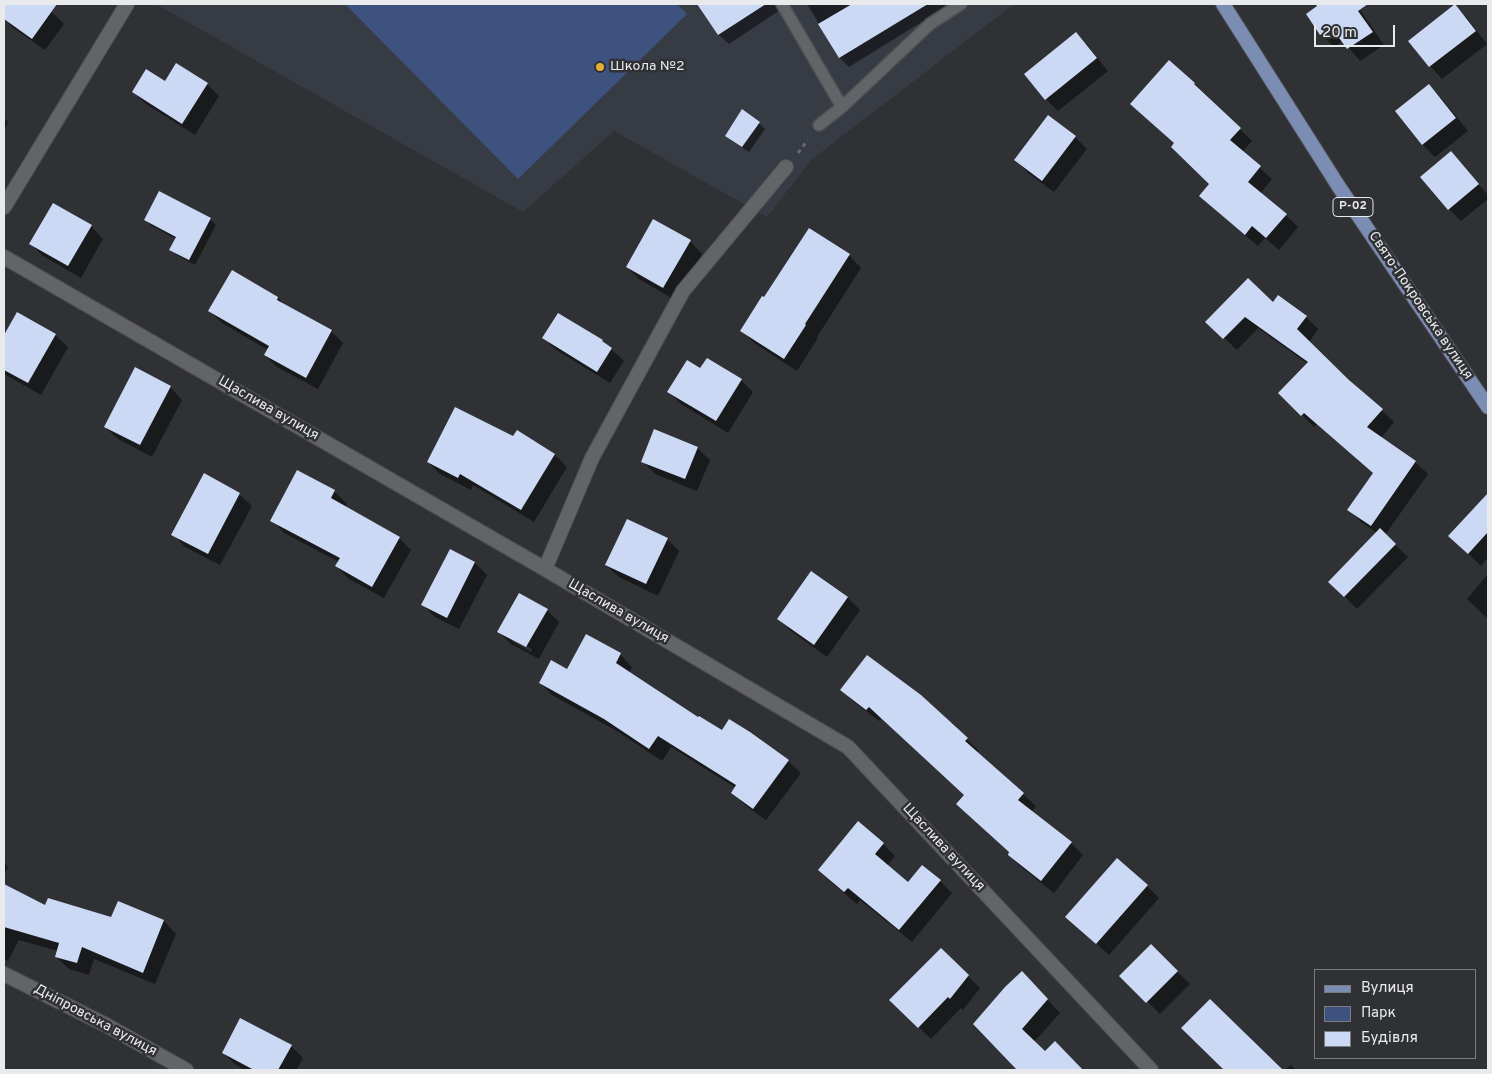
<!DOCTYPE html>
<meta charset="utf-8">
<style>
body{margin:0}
#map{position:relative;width:1492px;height:1074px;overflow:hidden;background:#303135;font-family:Overpass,sans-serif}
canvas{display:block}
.frame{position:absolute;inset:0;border:5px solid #e9eaec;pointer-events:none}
.legend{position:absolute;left:1314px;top:969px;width:162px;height:90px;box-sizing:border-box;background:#303135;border:1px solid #7a7b7e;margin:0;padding:6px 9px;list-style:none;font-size:15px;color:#e9eaec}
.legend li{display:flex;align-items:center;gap:10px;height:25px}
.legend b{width:25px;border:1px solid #7a7b7e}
.scale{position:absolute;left:1314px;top:25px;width:81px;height:22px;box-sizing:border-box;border:2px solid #e9eaec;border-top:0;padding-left:6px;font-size:15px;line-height:18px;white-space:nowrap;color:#e9eaec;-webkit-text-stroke:4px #303135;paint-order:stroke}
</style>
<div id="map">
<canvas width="1492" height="1074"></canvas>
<div class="frame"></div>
<ul class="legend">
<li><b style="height:6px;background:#7c8db4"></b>Вулиця</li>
<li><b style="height:14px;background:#3e527f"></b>Парк</li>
<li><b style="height:14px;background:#cbd9f5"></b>Будівля</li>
</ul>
<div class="scale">20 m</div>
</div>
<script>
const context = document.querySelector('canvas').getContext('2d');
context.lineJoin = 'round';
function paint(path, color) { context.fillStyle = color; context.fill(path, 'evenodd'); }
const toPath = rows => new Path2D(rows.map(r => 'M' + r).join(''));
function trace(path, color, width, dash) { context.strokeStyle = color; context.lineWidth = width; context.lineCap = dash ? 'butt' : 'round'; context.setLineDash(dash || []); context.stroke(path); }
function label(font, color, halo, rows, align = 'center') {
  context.font = font + ' Overpass,sans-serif'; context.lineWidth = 5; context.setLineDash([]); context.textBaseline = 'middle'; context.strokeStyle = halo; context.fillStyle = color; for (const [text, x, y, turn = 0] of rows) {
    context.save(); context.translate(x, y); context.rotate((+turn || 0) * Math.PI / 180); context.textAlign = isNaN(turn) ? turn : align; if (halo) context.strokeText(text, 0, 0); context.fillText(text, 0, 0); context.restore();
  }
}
paint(toPath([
 [156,4,1014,4,811,160,767,217,614,131,523,212]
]), '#373b44');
paint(toPath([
 [345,4,677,4,687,14,518,179]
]), '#3e527f');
paint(toPath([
 [8,4,41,4,51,11,64,24,45,50,12,27,4,19,4,9],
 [699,4,789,4,729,44,719,35],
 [807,4,944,4,946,7,849,67,840,58],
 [1323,4,1356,4,1384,45,1360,61,1343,41,1334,47,1321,34,1308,14],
 [1454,6,1467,18,1487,44,1442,79,1430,66,1410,41],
 [1076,34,1088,46,1108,71,1058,111,1046,99],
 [1169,62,1195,84,1252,141,1242,152,1272,179,1260,194,1286,215,1298,227,1279,250,1265,238,1258,246,1213,208,1200,196,1210,184,1175,144],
 [165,82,207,84,219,96,195,135,146,104,133,92],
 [1429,86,1441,98,1468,131,1435,157,1423,145,1396,111],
 [4,118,8,122,4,131],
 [759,123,765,129,749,152,732,141,726,135],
 [1075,137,1087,149,1054,192,1028,173,1016,160],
 [1451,153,1488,195,1488,199,1461,221,1449,209],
 [210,219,216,225,195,265,177,255,171,250,176,239,152,226,146,220],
 [91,226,103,239,81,278,43,256,31,244],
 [690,241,702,254,675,300,639,279,627,267],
 [849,255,861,268,817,337,818,338,797,371,754,343,741,330,764,299],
 [278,298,286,306,331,331,343,343,318,389,277,367,265,355,268,350,222,323,210,311],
 [1273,304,1306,317,1318,329,1309,342,1394,422,1381,438,1415,462,1428,474,1385,535,1408,557,1357,609,1330,582,1377,533,1361,522,1349,509,1374,474,1317,424,1314,427,1280,393,1308,364,1258,328,1237,350,1207,322],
 [17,313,55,335,68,347,41,395,4,374,4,338],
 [544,338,611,349,624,361,610,383,556,350],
 [701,370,741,380,753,392,728,433,681,404,669,392],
 [170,387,182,400,152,457,118,439,105,427],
 [517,432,555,455,567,467,534,522,473,485,471,490,440,474,428,462,513,438],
 [697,448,710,460,697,491,655,474,643,461],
 [334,491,347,504,345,507,399,538,411,550,384,598,349,579,336,566,339,562,284,533,272,520],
 [239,494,252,506,220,565,185,547,173,534],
 [1485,499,1488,502,1488,557,1481,566,1450,536],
 [667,539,679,551,658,596,619,577,606,565],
 [451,550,475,563,487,575,459,629,435,617,423,605],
 [812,573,848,598,860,610,827,657,791,631,779,619],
 [1488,574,1488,619,1467,599],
 [547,610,559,622,539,659,511,644,499,632],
 [512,638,532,649,531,652,512,641],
 [620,654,632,667,629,673,698,719,722,732,750,733,788,761,801,773,766,820,745,805,732,792,736,788,671,747,662,761,617,731,552,695,540,683,568,671],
 [842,690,967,739,979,751,977,753,1036,806,1031,812,1071,843,1083,855,1054,893,1021,867,1009,855,1011,853,958,804,966,795,882,718,879,721,854,702],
 [858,823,883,844,895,856,887,866,908,884,940,881,952,893,912,942,860,900,857,904,832,883,819,870],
 [4,862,8,867,4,875],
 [4,885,46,907,112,918,118,903,164,921,176,934,155,984,94,959,89,975,69,969,56,957,58,951,19,940,8,961,4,959],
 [1147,886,1159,898,1109,955,1067,917],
 [1151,946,1190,984,1160,1014,1121,976],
 [941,950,980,988,963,1010,961,1008,931,1039,891,1000],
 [1034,985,1060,1013,1034,1042,1045,1053,1067,1055,1082,1070,1018,1070,975,1024],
 [1210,1001,1281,1070,1226,1070,1195,1041],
 [291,1046,303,1058,297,1070,245,1070,236,1065,223,1053],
 [1291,1065,1296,1070,1285,1070]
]), '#0007');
paint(toPath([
 [4,4,57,4,32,39,4,19],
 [697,4,766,4,718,35],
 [852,4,928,4,839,58,818,24],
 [1315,4,1368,4,1358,11,1373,32,1347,49,1332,28,1320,35,1306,14,1317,6],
 [1455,4,1476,31,1429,67,1408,41],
 [1076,32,1097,58,1045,100,1024,74],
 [1169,60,1195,83,1194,84,1241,128,1230,140,1261,166,1248,182,1287,214,1266,238,1252,226,1245,235,1199,196,1209,184,1171,147,1174,143,1130,104],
 [176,63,208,83,182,124,132,92,146,69,165,81],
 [1429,84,1456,118,1422,145,1395,111],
 [742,109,760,122,742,147,725,136],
 [1048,115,1076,136,1042,181,1014,160],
 [1451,151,1479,184,1448,210,1420,177],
 [159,191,211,218,189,260,169,250,176,237,144,220],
 [53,203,92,225,68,266,29,244],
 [653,219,691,240,663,288,626,267],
 [809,228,850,254,805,324,806,325,784,359,740,331,762,296,764,297],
 [232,270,278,297,277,300,332,330,306,378,264,355,269,346,208,311],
 [1248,278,1273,302,1278,295,1307,316,1297,329,1349,380,1383,409,1367,427,1416,461,1371,526,1347,510,1373,473,1304,413,1301,416,1278,393,1308,362,1245,317,1223,339,1205,322],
 [17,312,56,334,28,383,4,370,4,335],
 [558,313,603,340,602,341,612,348,597,372,542,338],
 [707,358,742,379,716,421,667,392,687,360,700,368],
 [135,367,171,386,140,445,104,427],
 [455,407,513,436,517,430,555,454,521,510,460,474,458,478,427,462],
 [654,429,698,447,685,479,641,462],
 [297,470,335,490,331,498,400,537,372,587,335,566,340,558,270,521],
 [204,473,240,493,208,554,171,535],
 [1488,493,1488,532,1468,554,1448,536],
 [627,519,668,538,646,584,605,565],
 [1380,528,1396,544,1344,597,1328,582],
 [450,549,475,562,447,618,421,605],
 [811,571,848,597,814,645,777,619],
 [519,593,548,609,526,647,497,632],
 [586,634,621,653,616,663,698,717,699,716,722,730,729,719,750,732,789,760,753,809,731,793,736,785,658,736,649,749,604,719,539,683,551,660,567,669],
 [867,655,921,695,968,738,965,741,1024,793,1018,800,1072,842,1041,881,1008,855,1009,852,956,804,964,795,869,707,866,710,840,690],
 [858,821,884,843,875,854,908,882,922,865,941,880,899,930,848,888,844,892,818,870],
 [1117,858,1148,885,1096,944,1065,917],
 [4,884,45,905,48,898,111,917,118,901,164,920,143,973,82,947,77,963,55,957,59,943,4,927],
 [1151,944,1178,971,1146,1003,1119,976],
 [941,948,969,975,950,999,948,997,918,1028,889,1000],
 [1022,971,1048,999,1022,1029,1045,1051,1055,1041,1083,1070,1017,1070,973,1024,1005,987],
 [1210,999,1283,1070,1224,1070,1181,1028],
 [240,1018,292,1045,278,1070,254,1070,222,1053]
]), '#cbd9f5');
const service = toPath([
 [782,4,842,107],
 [819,125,842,107,930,24,961,4]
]);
const minor = toPath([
 [4,207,127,4],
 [4,257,545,569,848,747,1151,1070],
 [545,569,592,458,683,291,786,167],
 [4,974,106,1025,186,1070]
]);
const primary = toPath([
 [1223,4,1339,187,1488,407]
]);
trace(service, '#4e4f52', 14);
trace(minor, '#4e4f52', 16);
trace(primary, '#4e4f52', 16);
trace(toPath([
 [798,153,808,140]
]), '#68696c', 3, [4, 4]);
trace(service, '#636468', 11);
trace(minor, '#636468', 14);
trace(primary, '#7c8db4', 14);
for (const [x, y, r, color] of [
 [600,67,5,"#e2af34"]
]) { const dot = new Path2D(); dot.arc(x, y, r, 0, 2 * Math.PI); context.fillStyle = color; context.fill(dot); trace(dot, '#303135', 2); }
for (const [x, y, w] of [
 [1353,207,40]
]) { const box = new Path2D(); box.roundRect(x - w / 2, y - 9.5, w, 19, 4); context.fillStyle = '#303135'; context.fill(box); trace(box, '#e9eaec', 1); }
label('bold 12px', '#e9eaec', null, [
 ["Р-02",1353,207]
]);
label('14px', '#e9eaec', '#303135', [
 ["Школа №2",610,67]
], 'left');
label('14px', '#e9eaec', '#303135', [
 ["Свято-Покровська вулиця",1420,306,56],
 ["Щаслива вулиця",268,409,30],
 ["Щаслива вулиця",618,612,30],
 ["Щаслива вулиця",943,848,47],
 ["Дніпровська вулиця",95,1021,28]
]);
</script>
